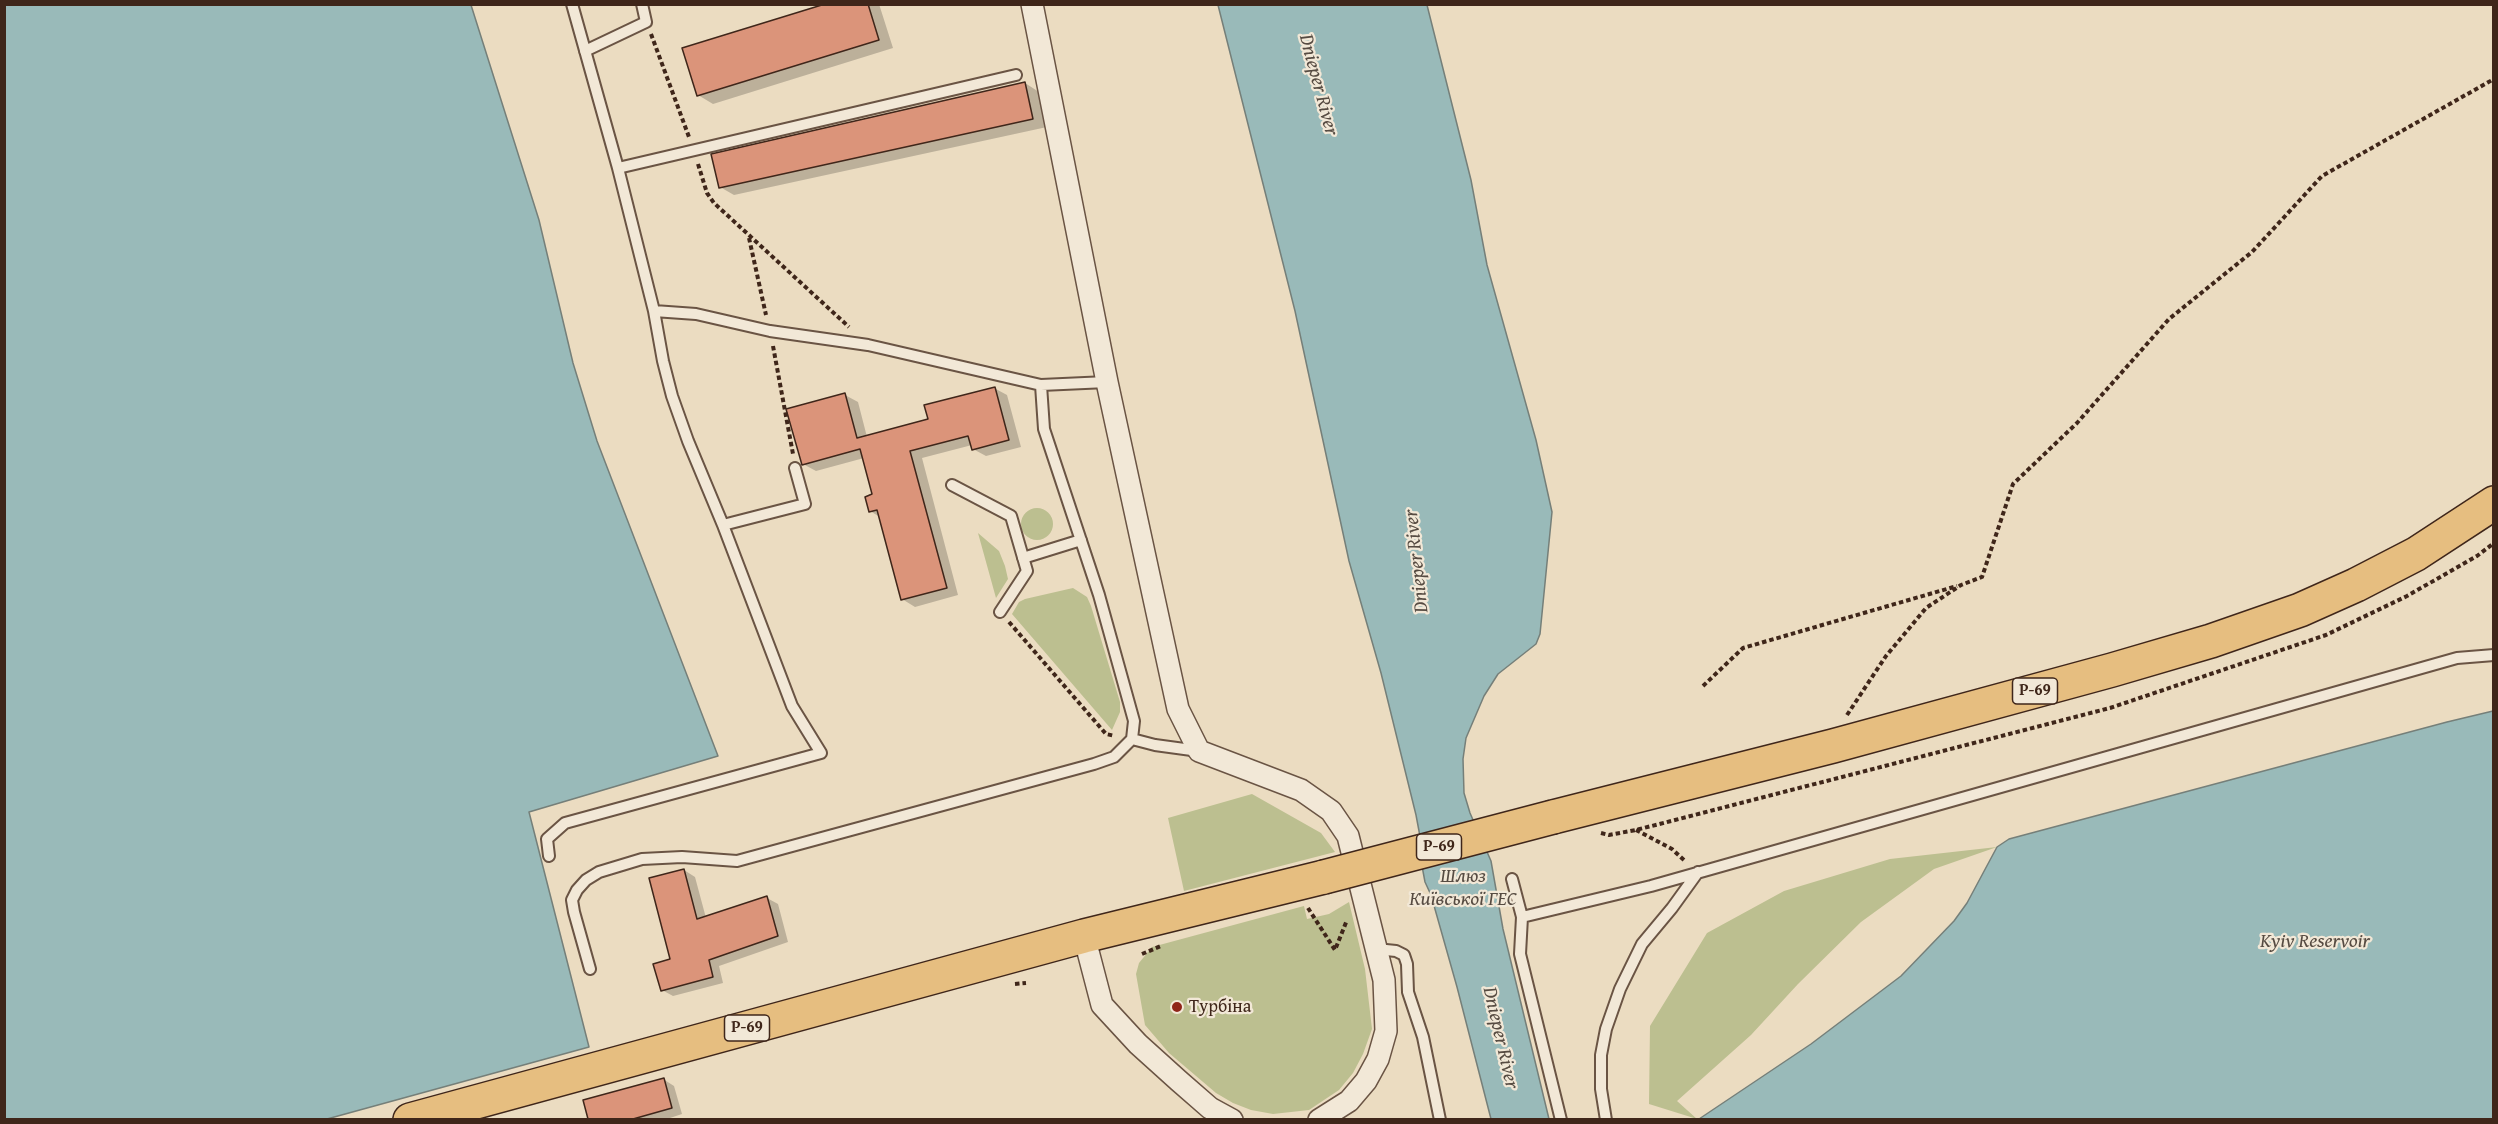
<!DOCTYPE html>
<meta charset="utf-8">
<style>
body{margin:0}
#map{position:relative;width:2498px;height:1124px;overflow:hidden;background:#ebdcc1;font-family:"Gentium Book Plus",serif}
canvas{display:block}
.frame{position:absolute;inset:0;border:6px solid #3f261a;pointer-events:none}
</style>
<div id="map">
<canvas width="2498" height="1124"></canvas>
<div class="frame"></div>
</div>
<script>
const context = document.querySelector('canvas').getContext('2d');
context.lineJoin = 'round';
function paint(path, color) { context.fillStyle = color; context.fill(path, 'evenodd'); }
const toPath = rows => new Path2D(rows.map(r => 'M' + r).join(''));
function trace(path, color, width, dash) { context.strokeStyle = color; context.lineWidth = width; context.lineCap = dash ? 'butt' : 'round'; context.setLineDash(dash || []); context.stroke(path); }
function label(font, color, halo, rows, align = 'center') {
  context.font = font + ' "Gentium Book Plus",serif'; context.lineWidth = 4.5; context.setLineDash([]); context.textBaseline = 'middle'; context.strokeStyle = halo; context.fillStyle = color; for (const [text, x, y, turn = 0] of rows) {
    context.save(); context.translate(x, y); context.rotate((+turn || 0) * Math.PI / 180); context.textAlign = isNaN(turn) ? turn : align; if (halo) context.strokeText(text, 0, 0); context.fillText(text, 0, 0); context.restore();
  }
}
paint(toPath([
 '1021 524a16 16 0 1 1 32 0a16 16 0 1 1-32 0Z',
 [978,533,999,551,1005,566,1008,579,996,598],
 [1073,588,1087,597,1091,606,1120,702,1120,712,1112,730,1012,614,1019,602,1025,599],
 [1252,794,1321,833,1335,852,1184,891,1168,818],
 [1997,847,1934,869,1861,922,1798,984,1751,1035,1677,1101,1697,1119,1649,1104,1650,1026,1707,933,1784,891,1890,859],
 [1349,902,1365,969,1372,1029,1363,1054,1353,1073,1339,1090,1309,1110,1273,1114,1251,1110,1233,1103,1216,1093,1169,1053,1145,1025,1136,974,1139,963,1152,947,1304,906,1307,919,1329,914]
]), '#bcbf90');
const water = toPath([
 [5,4,471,5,539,220,573,363,597,441,718,756,529,812,589,1047,327,1119,5,1119,5,4],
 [1218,5,1427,5,1471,180,1487,265,1536,440,1552,512,1540,634,1536,644,1498,674,1484,696,1466,738,1463,759,1464,793,1470,813,1491,861,1503,929,1549,1119,1491,1119,1457,987,1431,895,1425,882,1422,866,1422,847,1416,815,1381,673,1349,561,1295,311,1218,5],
 [2493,711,2493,1119,1699,1119,1811,1044,1901,976,1954,921,1967,903,1997,847,2009,839,2447,722,2493,711]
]);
paint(water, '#99bab9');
trace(water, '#757f79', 1.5);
paint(toPath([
 [830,4,879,4,893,48,713,104,698,95],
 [1025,83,1039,92,1047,127,734,195,720,187],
 [994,388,1007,395,1021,447,986,456,973,449,972,445,922,458,958,595,915,607,902,599,880,517,870,511,874,495,864,458,816,471,803,464,845,395,858,402,867,437,929,420],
 [684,870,695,877,706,918,767,898,778,904,788,942,719,966,723,983,673,996,662,990,672,960],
 [663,1079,674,1086,682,1114,664,1120,590,1120,585,1101]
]), '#0003');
const building = toPath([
 [825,4,868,4,879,40,697,96,682,48,825,4],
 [1025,82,1033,119,719,188,711,154,1025,82],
 [995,387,1009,440,972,450,968,436,910,451,947,588,901,600,877,510,869,512,865,497,872,494,860,449,802,465,786,409,845,393,857,438,928,419,924,405,995,387],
 [684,869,697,919,767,896,778,936,709,960,713,977,661,991,653,964,670,959,649,878,684,869],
 [664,1078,672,1108,633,1119,588,1119,583,1100,664,1078]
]);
paint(building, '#db947a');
trace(building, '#3f261a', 1.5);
const lane = toPath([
 [572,4,618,168,654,311,696,314,770,331,868,345,1041,385,1107,382],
 [585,51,646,22,642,4],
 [618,168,1016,75],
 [952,485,1011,516,1027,571,1000,612],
 [723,525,805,504,795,468],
 [1023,558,1081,540],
 [1132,739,1155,745,1199,751],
 [549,856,547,839,565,823,821,753,792,706,723,525,688,441,672,396,663,361,654,311],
 [1512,879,1522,917,1520,954,1561,1120],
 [1522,917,1651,886,2457,658,2494,655],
 [1376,949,1396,951,1404,955,1407,964,1408,992,1423,1037,1440,1120],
 [590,969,574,912,572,900,577,890,586,880,599,872,642,859,682,857,737,861,1094,764,1114,757,1132,739,1134,721,1099,595,1044,429,1041,385],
 [1606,1120,1601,1089,1601,1055,1606,1029,1620,989,1642,944,1672,908,1698,872]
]);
const street = toPath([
 [1032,4,1107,382,1178,709,1199,751,1301,790,1331,811,1348,836,1384,980,1386,1031,1378,1059,1366,1081,1349,1101,1319,1120],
 [1084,936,1102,1005,1138,1044,1179,1081,1210,1108,1232,1120]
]);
const primary = toPath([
 [1553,817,1833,746,2112,670,2211,641,2300,610,2356,585,2416,554,2494,503],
 [410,1120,1084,936,1324,877]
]);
trace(lane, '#6a5444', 14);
trace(street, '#6a5444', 24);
trace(primary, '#3f261a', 36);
trace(toPath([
 [651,34,689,137],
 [698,164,707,193,714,203,849,327],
 [749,238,766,315],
 [773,346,793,454],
 [1009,622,1106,734,1115,736],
 [1703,686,1743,648,1957,586],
 [1847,715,1886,656,1926,608,1961,585,1982,577,2013,484,2077,423,2169,319,2252,252,2322,176,2494,79],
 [1636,830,1672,849,1686,862],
 [1601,833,1609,835,1636,830,2110,708,2326,635,2407,596,2477,556,2494,543],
 [1308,908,1335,950,1347,920],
 [1142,954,1161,946],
 [1015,984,1026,983]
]), '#3f261a', 4, [4.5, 3]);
trace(lane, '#f2e8d7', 10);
trace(street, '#f2e8d7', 21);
trace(primary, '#e6be80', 33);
const primaryBridge = toPath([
 [1324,877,1553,817]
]);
trace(primaryBridge, '#3f261a', 36, []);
trace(primaryBridge, '#e6be80', 33);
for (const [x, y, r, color] of [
 [1177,1007,6,"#8f2418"]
]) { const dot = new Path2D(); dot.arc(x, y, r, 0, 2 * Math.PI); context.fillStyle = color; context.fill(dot); trace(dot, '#f2e8d7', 2); }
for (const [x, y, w] of [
 [2035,691,45],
 [1439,847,45],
 [747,1028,45]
]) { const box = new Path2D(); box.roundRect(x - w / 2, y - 13, w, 26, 4.5); context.fillStyle = '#f2e8d7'; context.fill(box); trace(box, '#3f261a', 1.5); }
label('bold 16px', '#3f261a', null, [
 ["Р-69",2035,691],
 ["Р-69",1439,847],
 ["Р-69",747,1028]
]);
label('18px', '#3f261a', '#f2e8d7', [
 ["Турбіна",1189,1007]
], 'left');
label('italic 20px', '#564b42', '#f2e8d7', [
 ["Dnieper River",1318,85,75],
 ["Dnieper River",1417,561,-96],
 ["Шлюз",1463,877],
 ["Київської ГЕС",1463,900],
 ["Kyiv Reservoir",2315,942],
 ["Dnieper River",1500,1038,77]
]);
</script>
